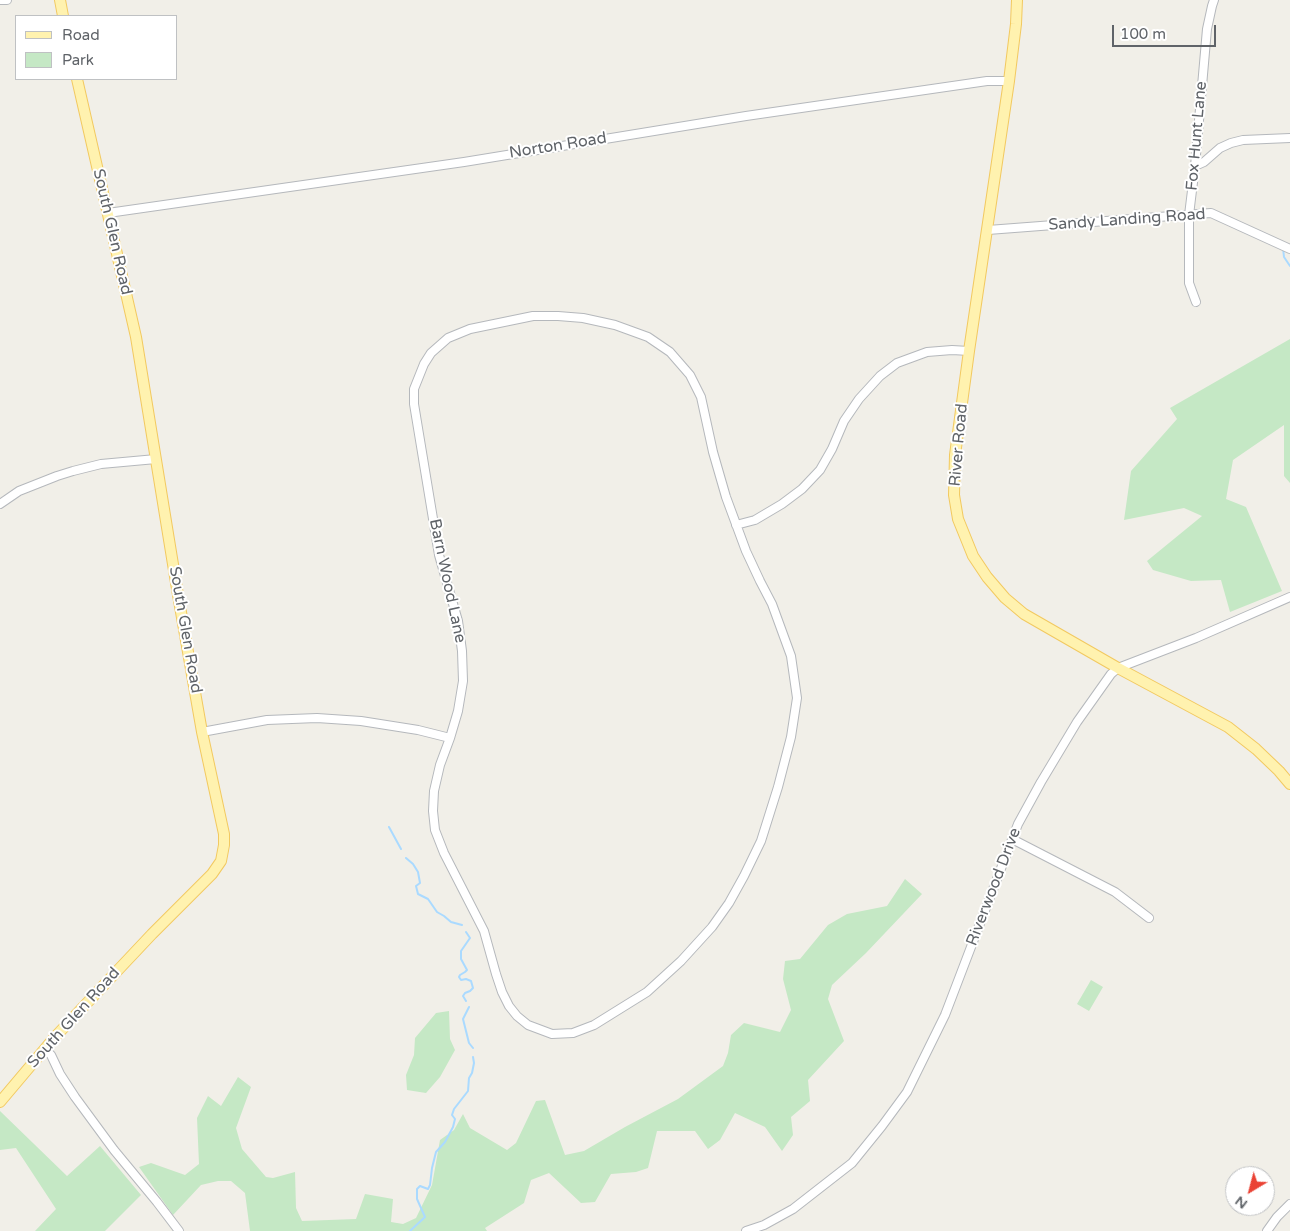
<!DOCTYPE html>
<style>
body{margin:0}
#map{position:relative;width:1290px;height:1231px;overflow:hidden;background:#f1efe8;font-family:"Varela Round",sans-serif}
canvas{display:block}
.legend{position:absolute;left:15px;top:15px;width:162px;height:65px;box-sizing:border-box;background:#fff;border:1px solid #bfc1c3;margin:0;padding:6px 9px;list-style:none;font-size:15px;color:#5f6368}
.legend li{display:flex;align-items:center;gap:10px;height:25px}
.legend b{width:25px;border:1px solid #bfc1c3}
.north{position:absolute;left:1225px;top:1166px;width:50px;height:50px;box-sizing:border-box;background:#fff;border:1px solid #bfc1c3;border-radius:50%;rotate:217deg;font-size:14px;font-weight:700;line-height:20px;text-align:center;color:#5f6368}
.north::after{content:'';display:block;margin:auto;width:18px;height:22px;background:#ea4335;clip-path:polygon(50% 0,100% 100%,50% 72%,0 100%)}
.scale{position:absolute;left:1112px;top:25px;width:104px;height:22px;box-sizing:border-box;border:2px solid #5f6368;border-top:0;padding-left:6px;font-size:15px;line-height:18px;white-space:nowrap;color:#5f6368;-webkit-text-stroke:4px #fff;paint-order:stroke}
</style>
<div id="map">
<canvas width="1290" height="1231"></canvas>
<ul class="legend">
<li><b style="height:6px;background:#fff2af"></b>Road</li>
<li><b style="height:14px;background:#c5e8c5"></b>Park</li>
</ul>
<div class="north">N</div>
<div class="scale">100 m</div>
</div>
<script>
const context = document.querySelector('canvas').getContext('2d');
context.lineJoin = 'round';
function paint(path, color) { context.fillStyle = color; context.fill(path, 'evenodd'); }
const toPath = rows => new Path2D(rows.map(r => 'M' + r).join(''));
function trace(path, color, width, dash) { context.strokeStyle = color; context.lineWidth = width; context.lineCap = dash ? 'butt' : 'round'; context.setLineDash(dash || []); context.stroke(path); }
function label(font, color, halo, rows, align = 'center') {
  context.font = font + ' "Varela Round",sans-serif'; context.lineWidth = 4; context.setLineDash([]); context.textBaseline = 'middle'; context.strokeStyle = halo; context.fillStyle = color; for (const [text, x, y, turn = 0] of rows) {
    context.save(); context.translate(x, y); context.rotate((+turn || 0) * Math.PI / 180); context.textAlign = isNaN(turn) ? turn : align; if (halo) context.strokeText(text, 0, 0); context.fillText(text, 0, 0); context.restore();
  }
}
paint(toPath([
 [1290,339,1290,483,1284,476,1284,425,1233,460,1226,499,1246,507,1282,591,1230,612,1221,580,1191,581,1153,570,1147,561,1202,516,1184,508,1124,520,1131,471,1177,419,1170,408],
 [905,879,922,894,866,953,832,985,828,999,844,1041,808,1080,810,1101,791,1117,793,1135,782,1151,765,1127,735,1113,720,1140,708,1149,695,1131,657,1131,648,1168,636,1172,611,1174,595,1202,581,1203,549,1173,531,1180,524,1203,485,1228,487,1231,250,1231,245,1193,231,1181,218,1181,201,1185,173,1215,139,1167,151,1163,185,1175,199,1164,197,1118,208,1096,221,1106,238,1077,251,1087,236,1128,242,1149,266,1177,273,1178,295,1172,296,1208,302,1221,356,1219,365,1194,393,1199,391,1222,403,1224,416,1218,432,1185,440,1140,454,1130,463,1114,470,1128,507,1150,516,1143,536,1101,545,1100,565,1155,584,1151,625,1127,678,1099,723,1066,728,1053,731,1035,744,1023,780,1032,791,1010,783,979,785,961,800,959,828,925,847,914,887,906],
 [1091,980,1103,987,1089,1011,1077,1004],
 [449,1011,450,1039,455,1050,440,1077,426,1093,407,1090,406,1075,414,1055,415,1038,436,1013],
 [0,1111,67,1176,100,1146,141,1195,105,1231,35,1231,56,1209,16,1148,0,1150]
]), '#c5e8c5');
trace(toPath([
 [1283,248,1284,257,1290,266],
 [389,827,401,849],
 [406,858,413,864,418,872,420,883,416,886,418,894,428,899,437,912,444,916,451,922,462,925],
 [466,1001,463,996,465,993,470,991,473,988,471,981,466,979,461,980,459,977,460,975,465,972,467,970,461,959,461,951,470,938,466,932],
 [469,1007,463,1019,469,1043,473,1048],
 [410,1231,425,1217,417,1199,417,1189,420,1186,428,1189,430,1185,432,1168,436,1152,445,1142,453,1127,455,1119,452,1115,454,1109,468,1091,469,1078,472,1073,474,1063,473,1057]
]), '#aadaff', 2);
const minor = toPath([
 [0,0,7,0],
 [1195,166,1204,162,1220,148,1231,143,1243,140,1290,138],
 [108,213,464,162,746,116,987,81,1009,81],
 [988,230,1211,213,1290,249],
 [1196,302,1189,283,1189,215,1195,166,1207,29,1212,6,1214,0],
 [533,316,558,316,583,318,615,325,648,337,670,352,690,375,701,397,713,452,726,497,746,551,760,581,772,604,791,656,797,698,791,737,778,787,761,841,744,876,729,903,712,927,681,961,647,992,594,1025,573,1033,552,1034,528,1025,517,1016,509,1006,502,992,496,974,484,931,444,853,435,830,433,811,434,791,440,765,450,738,458,711,463,681,462,651,458,621,439,555,414,404,414,389,424,364,431,353,448,338,470,329,533,316],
 [0,504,19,491,57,476,73,471,101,464,156,459],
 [736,525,755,520,782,504,802,489,820,470,832,449,844,421,859,399,880,376,897,363,927,352,952,350,969,351],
 [202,732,267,720,317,718,361,721,418,730,450,738],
 [1012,839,1115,892,1149,918],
 [45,1049,51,1055,60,1074,75,1097,114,1150,157,1202,179,1231],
 [746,1231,764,1225,793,1209,852,1163,882,1126,907,1092,945,1015,1018,824,1041,782,1077,722,1111,674,1118,668,1196,638,1290,597],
 [1267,1231,1277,1217,1290,1204]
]);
const major = toPath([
 [60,0,63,16],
 [1017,0,1016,24,1009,81,969,351,955,455,954,495,958,519,973,556,987,577,1005,598,1024,614,1118,668,1228,727,1256,749,1279,771,1290,784],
 [0,1102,54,1038,152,934,212,874,221,861,224,845,224,834,202,732,178,595,136,337,77,79]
]);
trace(minor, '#b5b8bc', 10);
trace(major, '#f2c960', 12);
trace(minor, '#fff', 8);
trace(major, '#fff2af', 10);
label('16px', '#5f6368', '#fff', [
 ["Fox Hunt Lane",1197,136,-85],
 ["Norton Road",558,146,-9],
 ["Sandy Landing Road",1127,220,-4],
 ["South Glen Road",112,232,77],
 ["River Road",959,445,-85],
 ["Barn Wood Lane",447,581,78],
 ["South Glen Road",185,630,80],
 ["Riverwood Drive",994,887,-69],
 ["South Glen Road",74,1018,-48]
]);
</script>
